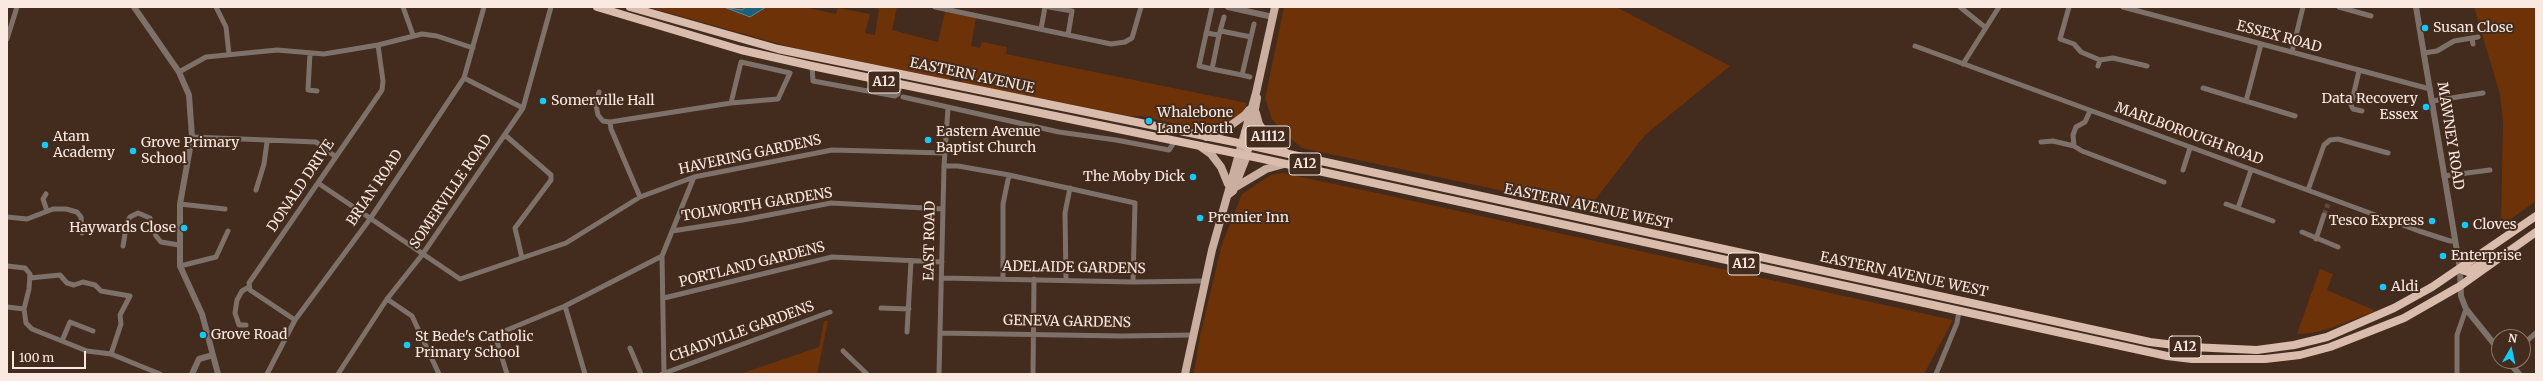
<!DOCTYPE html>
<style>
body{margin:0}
#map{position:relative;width:2543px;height:381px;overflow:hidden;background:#432b1d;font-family:Merriweather,serif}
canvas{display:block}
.frame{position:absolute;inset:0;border:8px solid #fae9e1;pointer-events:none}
.north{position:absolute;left:2491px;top:329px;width:40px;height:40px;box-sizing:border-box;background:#432b1d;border:1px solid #8c776b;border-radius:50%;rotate:9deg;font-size:11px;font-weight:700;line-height:16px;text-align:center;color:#fae9e1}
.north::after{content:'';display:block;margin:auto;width:14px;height:18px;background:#14cafb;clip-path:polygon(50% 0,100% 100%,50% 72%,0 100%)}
.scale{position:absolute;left:12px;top:351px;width:74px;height:18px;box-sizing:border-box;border:2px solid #fae9e1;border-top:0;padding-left:5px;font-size:12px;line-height:14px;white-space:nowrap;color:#fae9e1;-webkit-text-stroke:3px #432b1d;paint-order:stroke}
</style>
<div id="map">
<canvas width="2543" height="381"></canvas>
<div class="frame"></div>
<div class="north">N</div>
<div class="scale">100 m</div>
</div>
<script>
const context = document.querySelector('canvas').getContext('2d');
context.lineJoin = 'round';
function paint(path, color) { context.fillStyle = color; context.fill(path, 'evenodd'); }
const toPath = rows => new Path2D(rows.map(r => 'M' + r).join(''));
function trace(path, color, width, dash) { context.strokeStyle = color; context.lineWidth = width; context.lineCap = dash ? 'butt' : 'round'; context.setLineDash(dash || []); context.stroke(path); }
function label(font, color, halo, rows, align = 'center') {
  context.font = font + ' Merriweather,serif'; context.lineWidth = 4; context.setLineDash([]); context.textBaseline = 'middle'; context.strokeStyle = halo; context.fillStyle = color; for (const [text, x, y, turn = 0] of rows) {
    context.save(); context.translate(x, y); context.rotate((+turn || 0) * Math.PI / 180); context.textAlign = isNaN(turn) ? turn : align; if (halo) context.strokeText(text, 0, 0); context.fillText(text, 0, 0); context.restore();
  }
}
paint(toPath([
 [648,7,804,7,836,14,838,8,870,14,865,33,875,35,879,9,872,7,897,7,892,30,938,42,945,12,976,18,971,46,980,48,982,42,1007,47,1006,54,1247,103,1242,114,1222,129,1212,132,1142,116,1130,116,975,85,962,82,962,79,951,77,950,80,787,46],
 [1284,7,1616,7,1730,66,1645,135,1588,209,1302,148,1283,132,1272,119,1265,99],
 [2474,7,2536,7,2536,201,2501,226,2503,122,2500,94],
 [1282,173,1372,192,1953,320,1924,374,1196,374,1194,372,1200,336,1222,244,1242,194,1271,175],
 [2320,269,2333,274,2327,290,2376,311,2331,328,2312,333,2297,334],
 [824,321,828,321,817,374,740,374,819,347]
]), '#6e3209');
const water = toPath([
 [724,7,742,10,746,7,766,7,750,17,724,7]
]);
paint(water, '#1b6178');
trace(water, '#5e8a98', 1);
trace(toPath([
 [2324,215,2328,204]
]), '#5e483a', 5, [5, 2.5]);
trace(toPath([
 [216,7,226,27,229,54],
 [403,7,413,35],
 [935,7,1111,44,1125,42,1132,38,1141,7],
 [1049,7,1072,11,1068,35],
 [1212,7,1199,66,1212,69,1219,35],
 [1960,7,1986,28],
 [2069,7,2060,39,2074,44,2081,52,2100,60,2098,66],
 [2123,7,2430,89],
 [2339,7,2371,16],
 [1041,29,1045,7],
 [1206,33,1219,35,1224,17],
 [1251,37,1254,24],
 [2472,38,2473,44],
 [7,39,17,7],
 [1915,46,2419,231,2450,241,2455,241],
 [2292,52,2303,7],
 [310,53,308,90,317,91],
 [2424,53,2437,51,2454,41,2478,37],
 [2100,60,2113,58,2147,66],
 [1963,64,1999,7],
 [812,66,813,81,895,96,898,94,900,85],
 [1212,69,1242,75,1251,37,1221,31],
 [2359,71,2351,105,2353,109,2362,111],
 [179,72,206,57,277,50,324,54,378,45,422,34,437,36,473,48],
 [1242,75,1250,77],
 [464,78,523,108],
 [2203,88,2295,116],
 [599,92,596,105,598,115,603,121,610,122,731,103,778,99,790,73,741,62,731,103],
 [903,97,1059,132,1116,140,1169,150,1175,141],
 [2246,101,2261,44],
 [2432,101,2483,93],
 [2090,111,2085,122,2076,127,2073,135,2074,146,2082,151,2164,182],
 [610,122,611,129,640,197],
 [505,135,551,175,551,180,515,228,522,258],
 [192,137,316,142,336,157],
 [2041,142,2053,141,2074,146],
 [944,166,958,166,1009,175,1135,203,1133,282],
 [2183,170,2190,148],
 [2444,176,2490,170],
 [318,183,460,279,566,243,640,197,694,177,832,150,944,153],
 [256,190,264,164,267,142],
 [2308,190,2324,145,2330,140,2338,139,2388,153],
 [46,194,43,199,47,211],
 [180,204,225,209],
 [2226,204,2273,221],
 [2238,208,2251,170],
 [7,217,27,219,53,209,66,209,77,212,81,217,82,233],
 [672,231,743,220,831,203,943,209],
 [2302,232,2338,247],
 [2316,239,2324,215],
 [123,246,127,222,130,217,138,213,150,218,156,236,161,242,179,245],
 [7,266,25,268,30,274,29,289,24,309],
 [180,266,216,257,228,231],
 [30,278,60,275,67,283,74,285,83,282,95,285,101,291,130,296,120,315,121,324,111,354],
 [942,278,1133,282,1205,281],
 [1003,279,1003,204,1009,175],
 [1066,280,1065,213,1070,188],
 [664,298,832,257,942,262],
 [387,299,412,316,439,374],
 [565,306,585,374],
 [7,307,24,309,26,323,32,329,87,351,111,354,160,374],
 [881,308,909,309],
 [295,320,250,290,249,283,382,90,383,81,378,45],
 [246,325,239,325,235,313,237,300,242,291,249,287],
 [907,332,911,261],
 [940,333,1121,336,1193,335],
 [62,341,70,322,93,331],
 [2523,344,2536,333],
 [630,348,641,374],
 [843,351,867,374],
 [267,374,295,320,370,219,464,78,484,7],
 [338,374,387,299,422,255,523,108,551,7],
 [507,374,495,335,565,306,662,256],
 [662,374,830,312],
 [664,374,662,256,694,177],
 [939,374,944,166,948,108],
 [1033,374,1034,279],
 [1936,374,1957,323,1959,311],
 [2457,374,2457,335,2466,309]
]), '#7e716a', 5);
trace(toPath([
 [134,7,179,72,189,95,192,137,180,204,180,266,202,314,218,374],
 [1228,7,1273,17],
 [2416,7,2460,269,2461,296,2466,309,2499,350],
 [2508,361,2519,374],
 [192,374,199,359,213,355]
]), '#7e716a', 6);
trace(toPath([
 [1256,113,1259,124,1270,139,1286,153],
 [1206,137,1223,131,1245,115,1249,110],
 [1201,147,1211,154,1221,167,1228,184],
 [1234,188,1266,169,1284,164],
 [1228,195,1233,191,1246,158,1257,98],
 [1185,374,1212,250,1256,93,1275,7]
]), '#caafa1', 8);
trace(toPath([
 [597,7,741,50,812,66,1254,157,2167,356,2192,359,2265,359,2300,355,2330,347,2404,318,2460,286,2536,232],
 [630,7,778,49,1234,142,2150,342,2191,347,2257,350,2294,345,2327,337,2394,308,2432,287,2536,216],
 [1245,133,1245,142,1248,149],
 [2460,269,2468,272,2495,255]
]), '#d9bcac', 8);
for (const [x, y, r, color] of [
 [2425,28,4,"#14cafb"],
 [543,101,4,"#14cafb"],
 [2426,107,4,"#14cafb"],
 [1149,121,4,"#14cafb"],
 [928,140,4,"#14cafb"],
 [45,145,4,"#14cafb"],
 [133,151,4,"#14cafb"],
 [1193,177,4,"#14cafb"],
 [1200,218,4,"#14cafb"],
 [2432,221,4,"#14cafb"],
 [2465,225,4,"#14cafb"],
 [184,228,4,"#14cafb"],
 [2443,256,4,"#14cafb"],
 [2383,287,4,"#14cafb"],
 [203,335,4,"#14cafb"],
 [407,345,4,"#14cafb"]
]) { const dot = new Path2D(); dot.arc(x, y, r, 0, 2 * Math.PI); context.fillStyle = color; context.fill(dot); trace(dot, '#432b1d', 1.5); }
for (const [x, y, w] of [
 [884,82,32],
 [1268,137,44],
 [1305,164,32],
 [1744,264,32],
 [2185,347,32]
]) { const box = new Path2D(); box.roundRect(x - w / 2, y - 11, w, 22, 3); context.fillStyle = '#432b1d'; context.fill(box); trace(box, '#fae9e1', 1); }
label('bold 13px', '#fae9e1', null, [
 ["A12",884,82],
 ["A1112",1268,137],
 ["A12",1305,164],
 ["A12",1744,264],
 ["A12",2185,347]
]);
label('14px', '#fae9e1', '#432b1d', [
 ["Susan Close",2433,28],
 ["Data Recovery",2418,99,"right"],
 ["Essex",2418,115,"right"],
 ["Somerville Hall",551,101],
 ["Whalebone",1157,113],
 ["Lane North",1157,129],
 ["Eastern Avenue",936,132],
 ["Baptist Church",936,148],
 ["Atam",53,137],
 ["Academy",53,153],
 ["Grove Primary",141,143],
 ["School",141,159],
 ["The Moby Dick",1185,177,"right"],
 ["Premier Inn",1208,218],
 ["Tesco Express",2424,221,"right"],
 ["Cloves",2473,225],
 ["Haywards Close",176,228,"right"],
 ["Enterprise",2451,256],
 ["Aldi",2391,287],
 ["Grove Road",211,335],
 ["St Bede's Catholic",415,337],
 ["Primary School",415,353]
], 'left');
label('14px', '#fae9e1', '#432b1d', [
 ["ESSEX ROAD",2279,37,15],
 ["EASTERN AVENUE",972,76,12],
 ["MARLBOROUGH ROAD",2189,134,20],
 ["MAWNEY ROAD",2450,136,81],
 ["HAVERING GARDENS",750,155,-12],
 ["DONALD DRIVE",301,186,-56],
 ["BRIAN ROAD",375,188,-56],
 ["SOMERVILLE ROAD",451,192,-56],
 ["TOLWORTH GARDENS",757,205,-9],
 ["EASTERN AVENUE WEST",1588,207,12],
 ["EAST ROAD",930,241,-89],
 ["PORTLAND GARDENS",752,265,-14],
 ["ADELAIDE GARDENS",1074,268,1],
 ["EASTERN AVENUE WEST",1904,275,12],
 ["GENEVA GARDENS",1067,322,1],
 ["CHADVILLE GARDENS",742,332,-20]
]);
</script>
